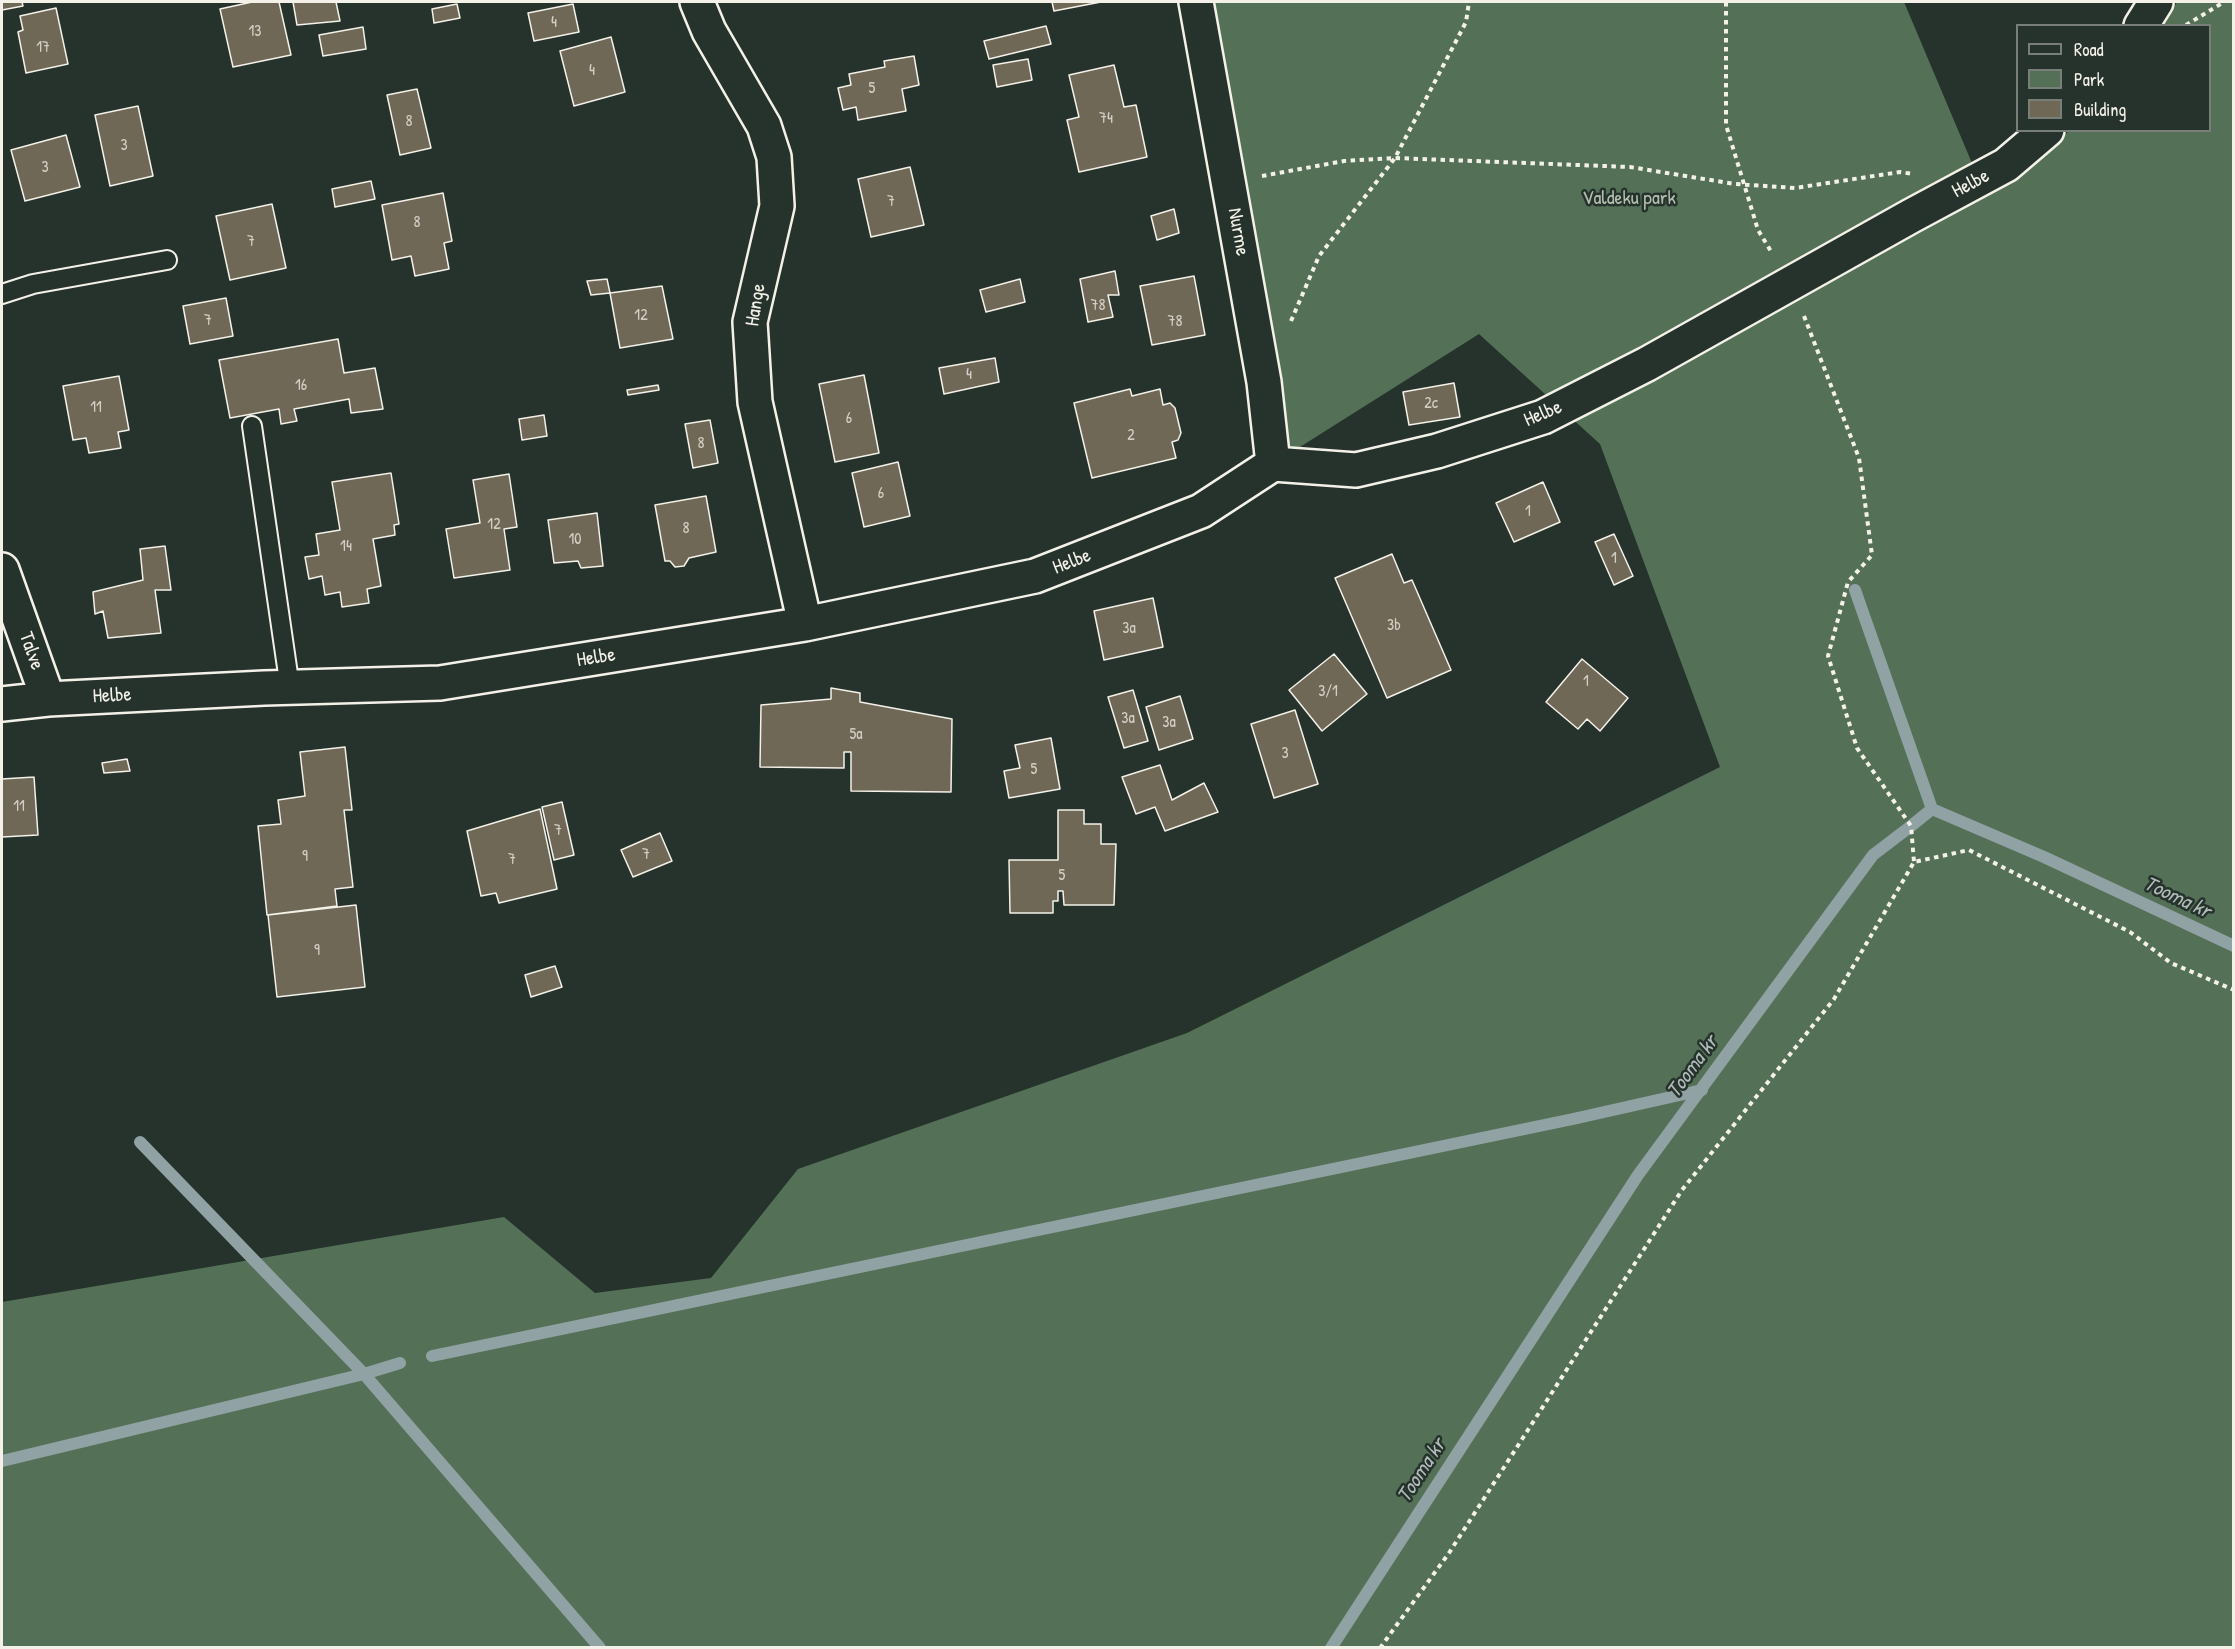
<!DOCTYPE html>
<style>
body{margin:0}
#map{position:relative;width:2235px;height:1649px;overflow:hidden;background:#26332d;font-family:"Patrick Hand",sans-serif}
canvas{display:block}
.frame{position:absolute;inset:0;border:3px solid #f4f1e8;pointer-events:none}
.legend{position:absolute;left:2016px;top:24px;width:195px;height:108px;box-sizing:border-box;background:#26332d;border:2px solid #787f78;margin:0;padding:8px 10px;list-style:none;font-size:18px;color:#f4f1e8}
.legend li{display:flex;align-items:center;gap:12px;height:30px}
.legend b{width:30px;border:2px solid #787f78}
</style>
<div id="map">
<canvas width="2235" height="1649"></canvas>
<div class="frame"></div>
<ul class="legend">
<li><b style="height:8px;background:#26332d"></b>Road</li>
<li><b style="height:16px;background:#547158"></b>Park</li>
<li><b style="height:16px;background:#6f6857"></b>Building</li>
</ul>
</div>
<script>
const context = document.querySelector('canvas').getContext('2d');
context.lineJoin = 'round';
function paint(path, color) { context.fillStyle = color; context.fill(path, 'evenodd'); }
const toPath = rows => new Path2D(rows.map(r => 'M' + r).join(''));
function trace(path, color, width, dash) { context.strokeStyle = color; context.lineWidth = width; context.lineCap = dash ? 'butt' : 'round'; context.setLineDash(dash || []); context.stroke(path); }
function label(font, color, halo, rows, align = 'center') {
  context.font = font + ' "Patrick Hand",sans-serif'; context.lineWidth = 5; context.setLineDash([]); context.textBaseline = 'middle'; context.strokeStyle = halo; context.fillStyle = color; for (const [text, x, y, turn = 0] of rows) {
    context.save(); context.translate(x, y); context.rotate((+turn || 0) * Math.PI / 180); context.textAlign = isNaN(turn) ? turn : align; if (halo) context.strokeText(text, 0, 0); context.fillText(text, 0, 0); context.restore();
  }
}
paint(toPath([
 [1196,2,1904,2,1985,194,2028,168,2069,131,2210,130,2210,26,2163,25,2177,2,2233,2,2233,1647,2,1648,2,1302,504,1217,595,1293,711,1278,798,1169,1187,1033,1720,767,1600,444,1479,334,1273,464]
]), '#547158');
trace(toPath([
 [1855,590,1932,809],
 [140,1142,364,1374,600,1648],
 [432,1356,1573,1119,1702,1090],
 [2,1461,364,1374,400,1363],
 [1331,1648,1638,1175,1873,855,1911,826,1932,809,2044,857,2234,946]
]), '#90a2a3', 12);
const building = toPath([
 [2,2,22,2,23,6,2,10,2,2],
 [252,2,279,2,291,55,233,67,220,9,252,2],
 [293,2,336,2,340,21,297,25,293,2],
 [1052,2,1101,2,1054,11,1052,2],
 [457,4,460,18,434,23,432,9,457,4],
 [573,4,579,32,534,41,528,13,573,4],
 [56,8,68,64,26,73,18,32,23,30,20,16,56,8],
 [1046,26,1051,44,989,59,984,41,1046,26],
 [363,27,366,49,323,56,319,35,363,27],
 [611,37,625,92,574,106,560,51,611,37],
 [914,56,919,85,902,89,906,111,858,120,856,107,843,110,838,88,851,85,849,74,885,67,884,61,914,56],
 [1028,59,1032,80,997,87,993,65,1028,59],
 [1114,65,1124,107,1136,105,1147,157,1079,172,1067,120,1079,117,1069,75,1114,65],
 [417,89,431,148,400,155,387,95,417,89],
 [138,106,153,176,110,186,95,115,138,106],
 [66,135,80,187,25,201,11,150,66,135],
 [910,167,924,225,871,237,858,179,910,167],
 [371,181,375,199,335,207,332,189,371,181],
 [443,193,452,241,444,243,449,269,415,276,411,256,392,260,382,205,443,193],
 [272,204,286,268,230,280,216,216,272,204],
 [1174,209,1179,233,1157,240,1151,216,1174,209],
 [1115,271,1119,295,1108,295,1113,317,1088,322,1080,279,1115,271],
 [1194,276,1205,335,1152,345,1140,286,1194,276],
 [607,279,610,293,591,295,587,281,607,279],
 [1020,279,1025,302,986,312,980,290,1020,279],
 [662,286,673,339,620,348,610,293,662,286],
 [226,298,233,336,190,344,183,306,226,298],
 [338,339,344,373,375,368,383,409,351,413,349,399,294,409,297,421,281,424,279,409,230,418,219,360,338,339],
 [995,358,999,382,944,394,939,368,995,358],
 [864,375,879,453,835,462,819,384,864,375],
 [119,376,129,430,118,432,121,448,89,453,86,438,73,440,63,386,119,376],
 [1454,383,1460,417,1409,425,1403,392,1454,383],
 [658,385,659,390,628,395,627,390,658,385],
 [1130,389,1132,396,1160,389,1163,405,1170,403,1175,408,1181,433,1178,440,1172,442,1176,458,1092,478,1074,403,1130,389],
 [544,415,547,436,522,440,519,419,544,415],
 [710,420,718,463,693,468,685,424,710,420],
 [898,462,910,516,864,527,852,473,898,462],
 [391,473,399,524,394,525,395,535,373,539,381,586,367,589,369,603,342,607,340,592,325,595,322,576,309,579,305,557,319,555,316,534,340,530,332,482,391,473],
 [509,474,517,527,504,529,510,570,454,578,446,529,480,523,473,480,509,474],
 [1543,482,1560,522,1514,542,1496,503,1543,482],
 [706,496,716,552,689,558,684,566,675,567,670,561,665,561,655,505,706,496],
 [597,513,603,566,581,568,578,561,554,563,548,520,597,513],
 [1614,534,1633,576,1614,585,1595,542,1614,534],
 [165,546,171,590,155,590,161,633,108,638,103,611,95,614,93,592,143,580,140,549,165,546],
 [1392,554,1404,583,1412,580,1451,670,1387,698,1335,578,1392,554],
 [1153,598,1163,647,1104,660,1094,611,1153,598],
 [1334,654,1367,694,1322,731,1289,690,1334,654],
 [1582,659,1628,698,1600,731,1587,719,1578,729,1546,702,1582,659],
 [831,688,860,693,860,702,952,719,951,792,851,791,851,752,844,752,844,768,760,767,761,705,831,699,831,688],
 [1133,690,1148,741,1124,748,1108,697,1133,690],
 [1180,696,1193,739,1159,750,1146,707,1180,696],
 [1295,710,1318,784,1274,798,1251,724,1295,710],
 [1051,738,1060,789,1009,798,1004,771,1020,768,1015,745,1051,738],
 [345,747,352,810,344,810,353,887,335,889,337,906,267,915,258,826,281,824,278,800,305,796,300,752,345,747],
 [127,759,130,771,104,773,102,763,127,759],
 [1160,765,1172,800,1204,783,1218,812,1165,831,1155,807,1136,814,1122,777,1160,765],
 [34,777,38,835,2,837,2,779,34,777],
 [562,802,574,855,554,860,542,807,562,802],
 [540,809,557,889,499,903,496,893,481,896,467,831,540,809],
 [1058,810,1084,810,1084,824,1101,824,1101,844,1116,844,1114,905,1064,905,1063,891,1058,891,1058,901,1053,901,1053,913,1010,913,1009,860,1058,860,1058,810],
 [660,833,672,861,633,877,621,850,660,833],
 [356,905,365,987,277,997,268,915,356,905],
 [555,966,562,987,531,997,525,975,555,966]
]);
paint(building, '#6f6857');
trace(building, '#f4f1e8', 1.5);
const service = toPath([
 [2,294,33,284,167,260],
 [252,426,290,688]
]);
const minor = toPath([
 [697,2,709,31,764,126,774,157,777,206,750,322,755,402,805,624],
 [1196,2,1264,382,1273,464],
 [2141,26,2156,2],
 [2,570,48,699],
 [2,704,48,699,264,688,440,683,805,624,1035,576,1201,511,1273,464,1356,470,1437,451,1543,417,1647,364,1911,216,2006,165,2047,130]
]);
trace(service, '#f4f1e8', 22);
trace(minor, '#f4f1e8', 38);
trace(toPath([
 [1726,2,1726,125,1758,230,1772,253],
 [2186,25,2224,2],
 [1262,176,1344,161,1395,158,1630,167,1735,184,1795,188,1900,172,1913,174],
 [1804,316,1859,458,1872,555,1848,582,1828,656,1857,748,1911,826,1914,862],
 [1291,321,1319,256,1395,158,1466,22,1469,2],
 [1380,1648,1449,1553,1682,1190,1834,999,1914,862,1969,850,2130,932,2171,963,2234,990]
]), '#f4f1e8', 4, [4.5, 4.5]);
trace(service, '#26332d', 18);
trace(minor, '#26332d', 33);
label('16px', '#d3cfc4', null, [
 ["4",554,23],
 ["13",255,32],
 ["17",43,48],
 ["4",592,71],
 ["5",872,89],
 ["74",1106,119],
 ["8",409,122],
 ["3",124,146],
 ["3",45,168],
 ["7",891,202],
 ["8",417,223],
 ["7",251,242],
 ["78",1098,306],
 ["12",641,316],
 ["7",208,321],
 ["78",1175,322],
 ["4",969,375],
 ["16",301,386],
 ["2c",1431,404],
 ["11",96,408],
 ["6",849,419],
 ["2",1131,436],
 ["8",701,444],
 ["6",881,494],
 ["1",1528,512],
 ["12",494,525],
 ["8",686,529],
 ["10",575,540],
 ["14",346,547],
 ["1",1614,559],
 ["3b",1394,626],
 ["3a",1129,629],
 ["1",1586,682],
 ["3/1",1328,692],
 ["3a",1128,719],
 ["3a",1169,723],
 ["5a",856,735],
 ["3",1285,754],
 ["5",1034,770],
 ["11",19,807],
 ["7",558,831],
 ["7",646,855],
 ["9",305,857],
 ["7",512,860],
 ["5",1062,876],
 ["9",317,951]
]);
label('20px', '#f4f1e8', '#26332d', [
 ["Helbe",1971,184,-28],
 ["Nurme",1238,232,80],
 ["Hange",756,305,-81],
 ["Helbe",1543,414,-23],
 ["Helbe",1072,562,-21],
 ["Talve",31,651,70],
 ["Helbe",596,658,-9],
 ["Helbe",112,696,-3]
]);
label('20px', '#b4beae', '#26332d', [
 ["Valdeku park",1629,199]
]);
label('italic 21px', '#b2bcba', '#26332d', [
 ["Tooma kr",2177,898,25],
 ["Tooma kr",1693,1067,-54],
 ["Tooma kr",1422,1471,-57]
]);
</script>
